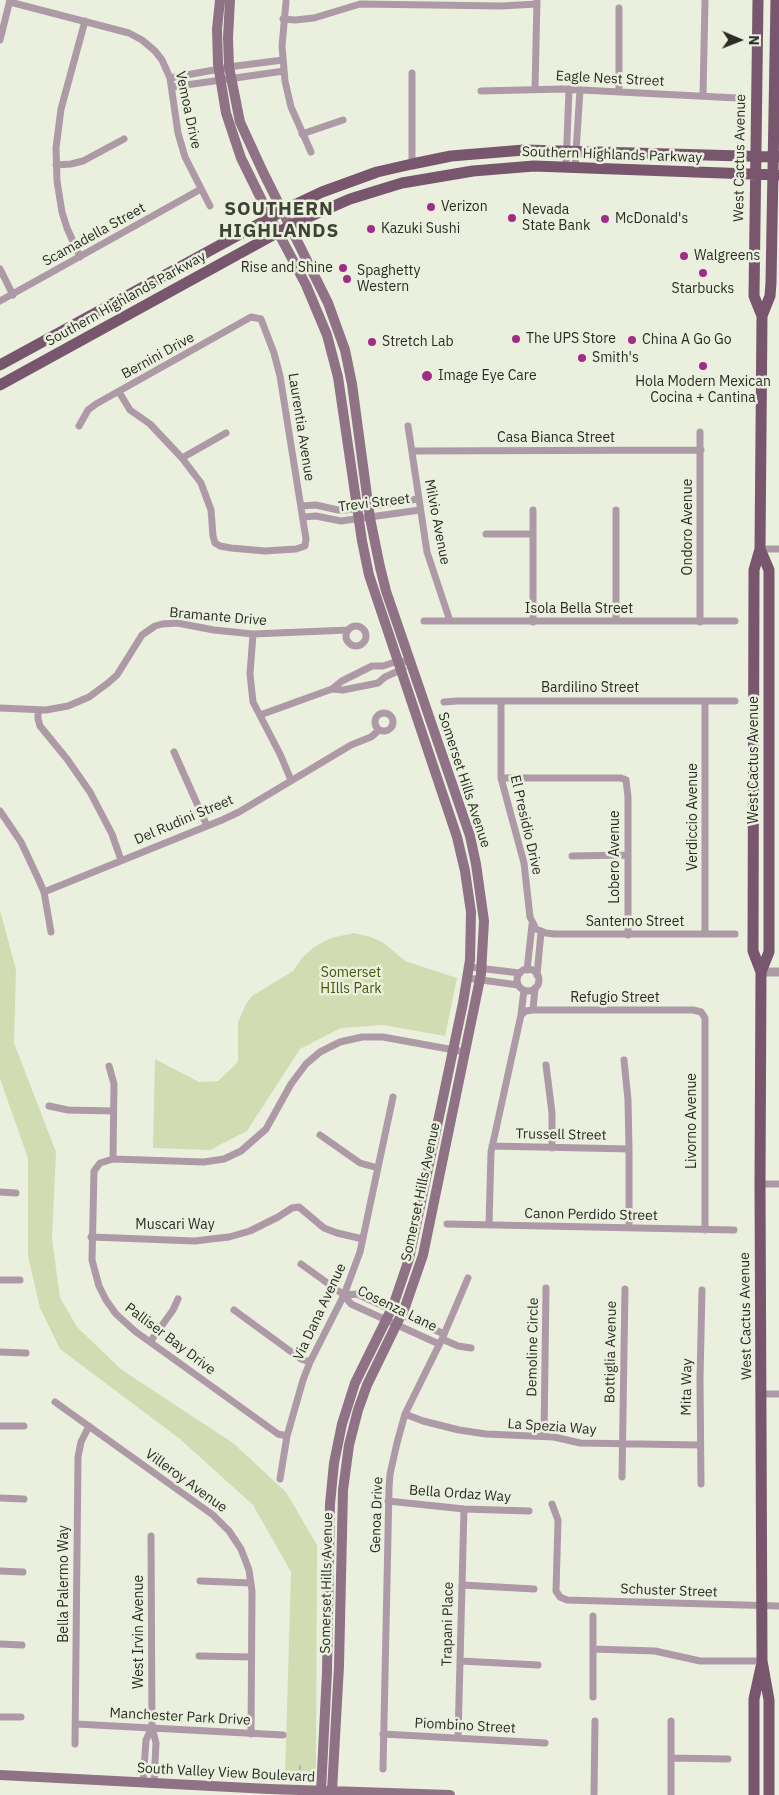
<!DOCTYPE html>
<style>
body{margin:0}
#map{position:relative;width:779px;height:1795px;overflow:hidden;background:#ebf0de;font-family:"IBM Plex Sans",sans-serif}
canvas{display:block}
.north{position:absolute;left:714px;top:15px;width:50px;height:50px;-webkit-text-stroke:4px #ebf0de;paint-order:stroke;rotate:91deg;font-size:14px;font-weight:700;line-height:20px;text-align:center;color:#2a2c25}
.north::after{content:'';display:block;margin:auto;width:18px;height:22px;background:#2a2c25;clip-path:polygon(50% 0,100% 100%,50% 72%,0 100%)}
</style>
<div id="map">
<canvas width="779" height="1795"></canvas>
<div class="north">N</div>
</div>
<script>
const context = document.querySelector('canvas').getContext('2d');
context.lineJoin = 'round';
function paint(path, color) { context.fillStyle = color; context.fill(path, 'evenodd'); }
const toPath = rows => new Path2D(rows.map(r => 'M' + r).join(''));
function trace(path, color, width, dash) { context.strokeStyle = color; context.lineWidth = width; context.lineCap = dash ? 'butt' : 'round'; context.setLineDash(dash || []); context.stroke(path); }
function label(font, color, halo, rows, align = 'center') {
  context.font = font + ' "IBM Plex Sans",sans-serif'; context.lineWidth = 5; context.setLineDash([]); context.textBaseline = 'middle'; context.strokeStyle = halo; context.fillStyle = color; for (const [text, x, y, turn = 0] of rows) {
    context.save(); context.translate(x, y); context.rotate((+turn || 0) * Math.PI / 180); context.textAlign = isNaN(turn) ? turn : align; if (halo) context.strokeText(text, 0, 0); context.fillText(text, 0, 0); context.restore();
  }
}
paint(toPath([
 [0,910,16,970,14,1043,56,1152,52,1239,60,1297,77,1327,122,1370,233,1443,286,1492,317,1545,316,1773,285,1775,291,1572,253,1505,180,1439,60,1349,40,1308,28,1256,28,1158,0,1079],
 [354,933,371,937,384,943,405,961,457,978,445,1036,383,1025,341,1028,300,1049,247,1131,210,1150,153,1148,155,1059,199,1082,218,1081,238,1062,238,1022,246,1004,252,996,293,971,302,958,314,947,331,938]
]), '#d2dcb2');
trace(toPath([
 [300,1769,300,1766]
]), '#cda0bf', 2);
trace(toPath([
 [10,2,129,33,142,40,155,51,162,60,170,78,178,133,185,157,210,206],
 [286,2,282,46,285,81,291,107,311,152],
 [283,19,295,20,314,18,360,4,501,6,537,4],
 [0,40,10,0],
 [170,78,236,66,283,60],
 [172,87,284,71],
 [535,89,537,0],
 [481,91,562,89,737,98],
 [619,92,619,8],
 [703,96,705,0],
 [302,134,343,120],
 [412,164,412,73],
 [56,165,71,164,83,161,124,139],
 [566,166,569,89],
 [575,167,580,90],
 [80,257,67,228,62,212,57,181,56,148,61,109,85,21],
 [0,269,13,295],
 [0,301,201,189],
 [79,426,88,410,96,404,251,317,261,319,274,353,280,376,306,539,305,546,296,549,265,551,231,548,220,546,215,543,213,536,211,510,201,483,182,458,150,424,130,410,119,392],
 [408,426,427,552,450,621],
 [700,432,700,622],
 [412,451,701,450],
 [182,458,226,433],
 [301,506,316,505,338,510,346,510,418,499],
 [616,510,616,621],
 [303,517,316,516,341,521,420,510],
 [486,534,533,534],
 [760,549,779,549],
 [424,621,735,621],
 [533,622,533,510],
 '346 636a10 10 0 1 1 20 0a10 10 0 1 1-20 0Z',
 [253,634,250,674,253,702,280,754,291,780],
 [332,689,342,681,372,666,383,666,398,661,411,662],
 [501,701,501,778,524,863,530,917,536,929,546,933,554,934,735,934],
 [444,702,457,701,735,701],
 [0,708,46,710,68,706,89,697,108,683,117,675,142,635,155,626,162,624,177,623,214,630,253,634,348,630],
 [38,710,38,719,40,726,67,759,90,792,112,834,121,860],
 '375 722a9 9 0 1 1 18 0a9 9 0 1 1-18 0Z',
 [260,715,332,689,343,690,378,683,385,677,403,669],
 [174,752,207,826],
 [501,778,621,778,626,780,628,797,628,935],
 [0,811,21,842,37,876,44,892,51,932],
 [572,856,628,855],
 [44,892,222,820,239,812,351,745,371,737,379,730],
 [705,934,705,701],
 [469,967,520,973],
 '517 980a11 11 0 1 1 22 0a11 11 0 1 1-22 0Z',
 [527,970,532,925],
 [537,975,541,932],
 [467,978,518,985],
 [533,1010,535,988],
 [521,1015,524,990],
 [624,1060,628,1100,629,1149,629,1228],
 [546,1065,552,1113,552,1148],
 [109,1066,114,1084,113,1159],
 [49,1106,68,1110,113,1111],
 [320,1135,360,1163,378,1168],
 [492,1146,629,1149],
 [760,1184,779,1184],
 [0,1192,16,1193],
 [447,1224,734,1230],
 [489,1225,491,1152,521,1015,526,1011,533,1010,693,1010,701,1012,705,1018,705,1230],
 [91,1237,195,1241,211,1239,229,1237,250,1231,278,1217,292,1208,299,1207,324,1228,337,1233,363,1239],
 [301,1264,344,1295,351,1304,439,1344],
 [0,1280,20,1280],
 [344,1295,357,1294,444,1334],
 [234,1310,301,1359,310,1362],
 [442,1339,458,1346,471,1348],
 [150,1342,173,1310,178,1299],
 [0,1352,26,1353],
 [762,1394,779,1394],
 [55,1402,213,1515,229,1531,241,1549,249,1570,252,1591,251,1734],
 [405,1414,423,1421,459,1430,486,1434,554,1437,580,1443,699,1445],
 [0,1426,24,1426],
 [287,1436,278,1434,164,1352,136,1332,116,1314,106,1300,99,1286,92,1260,94,1171,100,1163,113,1159,204,1162,224,1159,241,1151,266,1129,291,1084,306,1064,320,1052,340,1042,362,1037,383,1037,465,1052],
 [544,1436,546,1288],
 [622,1477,625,1289],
 [280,1479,287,1436,303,1380,310,1362,344,1295,360,1252,393,1097],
 [701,1484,700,1379,702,1290],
 [0,1498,24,1499],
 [388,1501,464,1509,529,1511],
 [552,1504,558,1520,556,1591,560,1597,567,1600,779,1606],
 [151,1536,152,1727,156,1743,154,1783],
 [0,1571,23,1572],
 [200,1581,251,1583],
 [462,1585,534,1589],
 [593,1616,593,1697],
 [0,1644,22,1645],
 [593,1649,655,1651,700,1661,762,1661],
 [199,1656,251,1657],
 [460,1661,538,1665],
 [0,1717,21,1717],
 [671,1721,671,1795],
 [76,1724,283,1735],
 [383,1734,545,1743],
 [458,1738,464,1509],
 [75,1744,78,1457,81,1442,89,1426],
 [671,1758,728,1759],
 [383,1769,389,1488,390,1474,397,1443,405,1414,442,1339,468,1278],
 [143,1783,146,1740,152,1727],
 [594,1795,595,1721]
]), '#ae9aa7', 7);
trace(toPath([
 [761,972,779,972]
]), '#ae9aa7', 9);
trace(toPath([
 [220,0,217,29,218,64,226,113,241,158,270,217,306,285,327,335,338,377,362,541,369,575,457,837,465,871,471,912,470,960,463,1003,409,1259,393,1306,355,1383,342,1424,334,1463,330,1504,327,1672,321,1791],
 [230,0,228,38,229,67,240,122,263,172,328,303,345,350,352,384,370,518,380,567,386,591,470,836,476,864,484,921,481,974,423,1255,405,1307,367,1385,358,1410,349,1445,343,1490,339,1666,332,1791],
 [0,1775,269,1789,450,1795]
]), '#8f7286', 10);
trace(toPath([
 [758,0,754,296,762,316],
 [0,365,288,208,322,192,377,172,412,164,451,156,524,150,779,157],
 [0,385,295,223,350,199,402,183,473,171,534,166,777,175],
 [760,549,769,570,769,952,761,972,760,1184,762,1661,769,1700,769,1795],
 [761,972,753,951,754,570,760,549,762,316,770,296,771,283,776,0],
 [754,1795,754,1699,761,1667]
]), '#78566e', 11);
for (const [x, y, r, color] of [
 [431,207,5,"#a12c87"],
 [512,218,5,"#a12c87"],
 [605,219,5,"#a12c87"],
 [371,229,5,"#a12c87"],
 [684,256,5,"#a12c87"],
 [343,268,5,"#a12c87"],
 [703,273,5,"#a12c87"],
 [347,279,5,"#a12c87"],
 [516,339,5,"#a12c87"],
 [632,340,5,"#a12c87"],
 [372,342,5,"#a12c87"],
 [582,358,5,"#a12c87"],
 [703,366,5,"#a12c87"],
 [427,376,6,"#a12c87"]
]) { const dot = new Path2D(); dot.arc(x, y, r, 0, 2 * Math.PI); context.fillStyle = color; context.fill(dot); trace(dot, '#ebf0de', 2); }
label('14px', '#2a2c25', '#ebf0de', [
 ["Eagle Nest Street",610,79,3],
 ["Vemoa Drive",188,110,78],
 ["Southern Highlands Parkway",612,155,2],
 ["West Cactus Avenue",740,158,-89],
 ["Scamadella Street",94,235,-29],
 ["Southern Highlands Parkway",126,299,-29],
 ["Bernini Drive",158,356,-29],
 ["Laurentia Avenue",301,427,81],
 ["Casa Bianca Street",556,438],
 ["Trevi Street",374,503,-7],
 ["Milvio Avenue",437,522,79],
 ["Ondoro Avenue",688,527,-90],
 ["Isola Bella Street",579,609],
 ["Bramante Drive",218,617,5],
 ["Bardilino Street",590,688],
 ["West Cactus Avenue",754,760,-90],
 ["Somerset Hills Avenue",464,780,72],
 ["Verdiccio Avenue",693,817,-90],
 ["Del Rudini Street",184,820,-23],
 ["El Presidio Drive",526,825,77],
 ["Lobero Avenue",615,857,-90],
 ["Santerno Street",635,922],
 ["Refugio Street",615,998],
 ["Livorno Avenue",692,1121,-90],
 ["Trussell Street",561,1135,1],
 ["Somerset Hills Avenue",421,1192,-78],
 ["Canon Perdido Street",591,1215,1],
 ["Muscari Way",175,1225],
 ["Cosenza Lane",397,1309,26],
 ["Via Dana Avenue",320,1312,-65],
 ["West Cactus Avenue",746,1316,-91],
 ["Palliser Bay Drive",170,1339,37],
 ["Demoline Circle",533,1347,-89],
 ["Bottiglia Avenue",611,1352,-89],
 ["Mita Way",687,1387,-89],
 ["La Spezia Way",552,1427,4],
 ["Villeroy Avenue",186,1481,36],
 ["Bella Ordaz Way",460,1494,4],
 ["Genoa Drive",377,1515,-88],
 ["Somerset Hills Avenue",327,1583,-89],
 ["Bella Palermo Way",64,1584,-90],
 ["Schuster Street",669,1591,2],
 ["Trapani Place",448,1624,-89],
 ["West Irvin Avenue",139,1632,-90],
 ["Manchester Park Drive",180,1717,3],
 ["Piombino Street",465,1726,3],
 ["South Valley View Boulevard",226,1773,3]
]);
label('14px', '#2a2c25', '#ebf0de', [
 ["Verizon",441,207],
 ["Nevada",522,210],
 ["State Bank",522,226],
 ["McDonald's",615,219],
 ["Kazuki Sushi",381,229],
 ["Walgreens",694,256],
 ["Rise and Shine",333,268,"right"],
 ["Spaghetty",357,271],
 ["Western",357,287],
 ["Starbucks",703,289,"center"],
 ["The UPS Store",526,339],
 ["China A Go Go",642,340],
 ["Stretch Lab",382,342],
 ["Smith's",592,358],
 ["Image Eye Care",438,376],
 ["Hola Modern Mexican",703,382,"center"],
 ["Cocina + Cantina",703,398,"center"]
], 'left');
label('14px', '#4b5708', '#ebf0de', [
 ["Somerset",351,973],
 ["HIlls Park",351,989]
]);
context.letterSpacing = '1px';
label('bold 19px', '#3e4233', '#ebf0de', [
 ["SOUTHERN",279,210],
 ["HIGHLANDS",279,232]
]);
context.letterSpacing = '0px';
</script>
